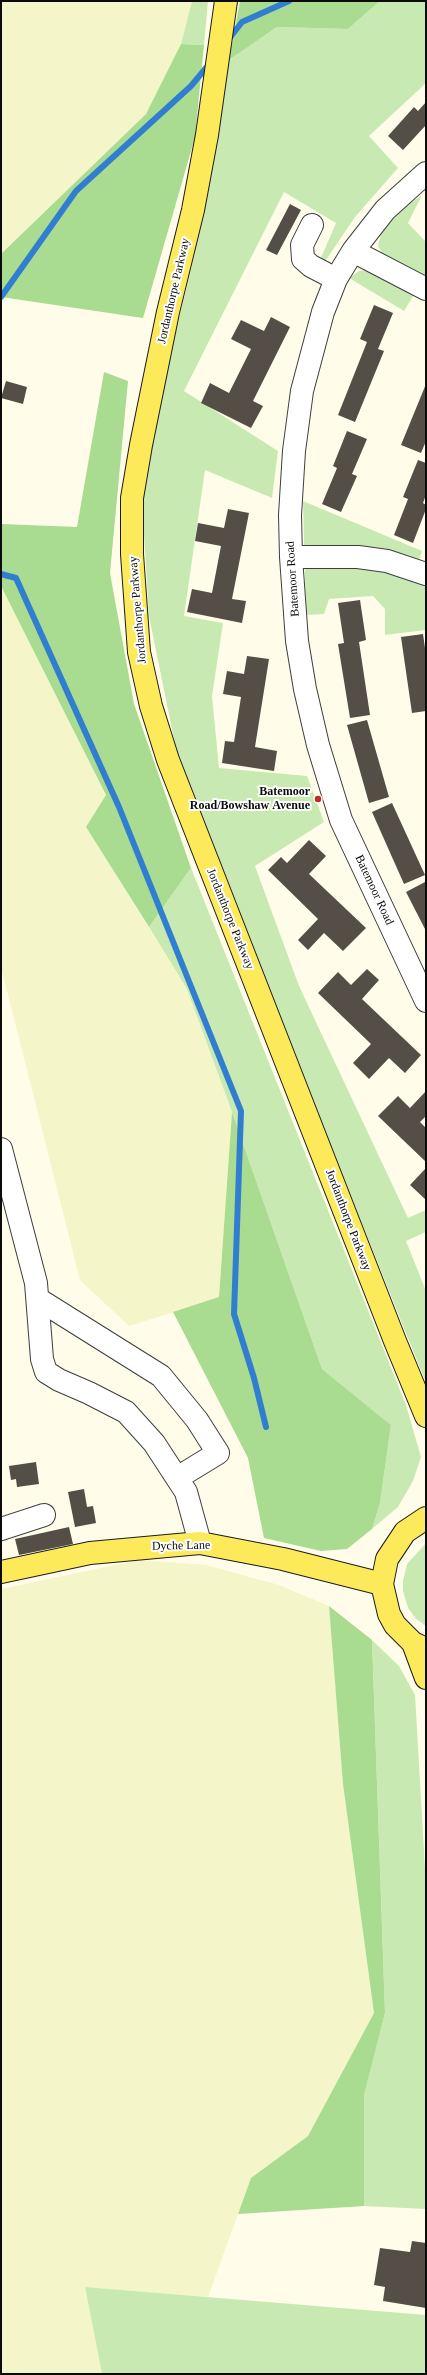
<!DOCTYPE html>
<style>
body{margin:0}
#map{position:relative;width:427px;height:2375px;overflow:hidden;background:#fffde9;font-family:Georgia,serif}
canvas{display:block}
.frame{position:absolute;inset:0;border:2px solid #0b0b0b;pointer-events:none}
</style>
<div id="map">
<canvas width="427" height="2375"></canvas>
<div class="frame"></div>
</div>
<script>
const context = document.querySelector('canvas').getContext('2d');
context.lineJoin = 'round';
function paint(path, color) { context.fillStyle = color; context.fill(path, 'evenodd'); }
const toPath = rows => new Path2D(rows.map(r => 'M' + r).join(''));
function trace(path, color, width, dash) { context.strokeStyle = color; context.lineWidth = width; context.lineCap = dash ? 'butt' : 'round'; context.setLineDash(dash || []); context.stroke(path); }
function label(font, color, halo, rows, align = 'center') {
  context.font = font + ' Georgia,serif'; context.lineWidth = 4; context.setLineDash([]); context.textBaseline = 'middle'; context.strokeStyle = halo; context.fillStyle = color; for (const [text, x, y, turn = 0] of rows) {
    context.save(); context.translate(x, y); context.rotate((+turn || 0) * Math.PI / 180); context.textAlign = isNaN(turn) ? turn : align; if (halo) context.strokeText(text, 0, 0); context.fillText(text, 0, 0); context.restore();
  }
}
paint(toPath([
 [1,1,192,1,181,44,146,114,1,254],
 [1,586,106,795,86,827,187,989,232,1112,219,1298,129,1326,80,1280,1,967],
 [139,1560,206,1565,279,1585,329,1606,343,1784,374,2013,308,2136,251,2178,208,2297,85,2287,102,2374,1,2374,1,1589]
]), '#f4f5c9');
paint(toPath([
 [192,1,208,1,204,45,181,44],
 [380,1,426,1,426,83,369,136,398,168,355,217,324,263,320,260,336,223,284,192,184,391,278,451,272,498,205,470,184,616,223,623,212,696,219,768,307,776,324,822,255,866,299,986,408,1218,426,1210,426,1232,406,1241,426,1291,426,1383,225,882,177,754,149,616,142,501,159,401,193,261,221,119,229,60,277,27,348,29],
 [422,195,408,223,426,242,426,275,404,311,349,278,359,271,369,270,382,254,378,245,382,231,403,208],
 [303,501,422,551,413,579,426,585,426,630,385,635,385,609,373,596,329,599,324,614,306,615],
 [191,868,406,1405,421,1457,413,1481,398,1507,372,1529,380,1503,391,1425,322,1369,232,1112,187,989,149,927],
 [426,1543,426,1626,416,1619,408,1608,403,1591,403,1581,407,1564],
 [372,1640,399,1666,415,1695,426,1886,426,2209,364,2206,364,2094,385,2013],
 [85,2287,426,2315,426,2374,102,2374]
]), '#c8eab2');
paint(toPath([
 [240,1,380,1,348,29,277,27,229,60],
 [181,44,204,45,195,137,143,318,1,297,1,254,146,114],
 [104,372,128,381,110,573,134,704,191,868,149,927,86,827,106,795,1,586,1,524,77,527],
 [232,1112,322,1369,391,1425,380,1503,372,1529,347,1549,321,1551,264,1538,248,1458,173,1312,219,1297],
 [329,1606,372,1640,385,2013,364,2095,364,2206,238,2214,251,2178,308,2136,374,2013,343,1784]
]), '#a9db91');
trace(toPath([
 [228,40,242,22,289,1],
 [1,297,76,191,191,86,211,62],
 [1,574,16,578,119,807,241,1111,234,1314,254,1378,266,1427]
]), '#317ed1', 6);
paint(toPath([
 [426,102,426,125,403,150,388,136,414,107,418,111],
 [290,204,301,210,277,255,266,250],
 [374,305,393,313,378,349,384,351,355,422,338,415,367,342,360,339],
 [271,317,290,327,253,401,263,406,251,428,201,403,210,383,229,393,251,349,231,339,241,320,264,331],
 [6,381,27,387,23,404,1,398],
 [426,384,426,441,421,453,401,445],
 [347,431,367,439,352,474,357,476,341,512,322,504,337,468,333,466],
 [418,460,426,463,426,495,423,503,426,505,426,509,413,543,394,535,408,499,403,497],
 [228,509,249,513,232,599,246,601,242,623,187,612,192,589,212,593,221,546,195,541,198,523,224,528],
 [360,600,366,640,359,642,370,715,350,718,338,644,344,643,338,603],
 [423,634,426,655,426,711,412,713,401,637],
 [247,656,269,659,255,747,277,751,274,771,222,763,225,741,234,742,241,697,223,694,227,671,244,674],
 [367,720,389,797,369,803,347,725],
 [392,803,425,875,404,884,372,812],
 [309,840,326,856,309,874,366,928,343,951,324,933,308,950,298,940,318,919,268,870,281,857,287,863],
 [425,882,426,884,426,931,406,892],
 [367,969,379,980,362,999,421,1055,405,1073,389,1058,369,1079,353,1063,371,1044,318,993,338,972,351,985],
 [426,1091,426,1116,420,1122,426,1128,426,1162,378,1116,398,1096,410,1108],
 [426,1168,426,1197,425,1199,410,1185],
 [36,1462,39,1484,17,1487,16,1479,11,1480,9,1466],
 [84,1489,87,1507,93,1506,96,1523,75,1527,68,1492],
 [69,1527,73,1544,19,1555,15,1539],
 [412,2241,426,2243,426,2308,383,2301,385,2287,374,2285,380,2248,410,2252]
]), '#544e47');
const minor = toPath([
 [426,173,385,210,353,251,336,279,323,312,302,391,294,451,290,515,291,557,297,641,305,689,318,745,341,820,426,1001],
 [312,225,302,245,303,259,311,266,336,279],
 [353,251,426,289],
 [291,557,358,557,387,561,426,574],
 [1,1149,36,1283,42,1359,46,1372,59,1380,89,1393,126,1412,154,1443,186,1492,200,1543],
 [38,1299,161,1376,197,1420,218,1453,177,1478],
 [1,1529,44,1515]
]);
const major = toPath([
 [226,1,207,135,193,210,168,312,141,445,132,498,132,554,139,652,151,706,168,760,395,1341,426,1416],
 [426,1518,405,1532,387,1559,382,1584,389,1614,395,1625,413,1643,426,1649],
 [1,1572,90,1553,200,1543,283,1559,382,1584],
 [413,1643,426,1678]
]);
trace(minor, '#3e3e3e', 24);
trace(major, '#1c1c1c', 24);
trace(minor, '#fff', 22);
trace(major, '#fdea5b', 22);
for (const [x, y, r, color] of [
 [318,799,4,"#bf2c20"]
]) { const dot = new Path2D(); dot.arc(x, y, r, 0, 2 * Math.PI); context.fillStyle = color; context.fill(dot); trace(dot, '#fff', 1.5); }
label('12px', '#0b0b0b', '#fff', [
 ["Jordanthorpe Parkway",174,291,-77],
 ["Batemoor Road",293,579,-94],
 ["Jordanthorpe Parkway",138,610,-95],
 ["Batemoor Road",374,890,65],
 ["Jordanthorpe Parkway",230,919,68],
 ["Jordanthorpe Parkway",348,1220,69],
 ["Dyche Lane",181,1546,-1]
]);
label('bold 12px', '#0b0b0b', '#fff', [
 ["Batemoor",310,792],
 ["Road/Bowshaw Avenue",310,806]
], 'right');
</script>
